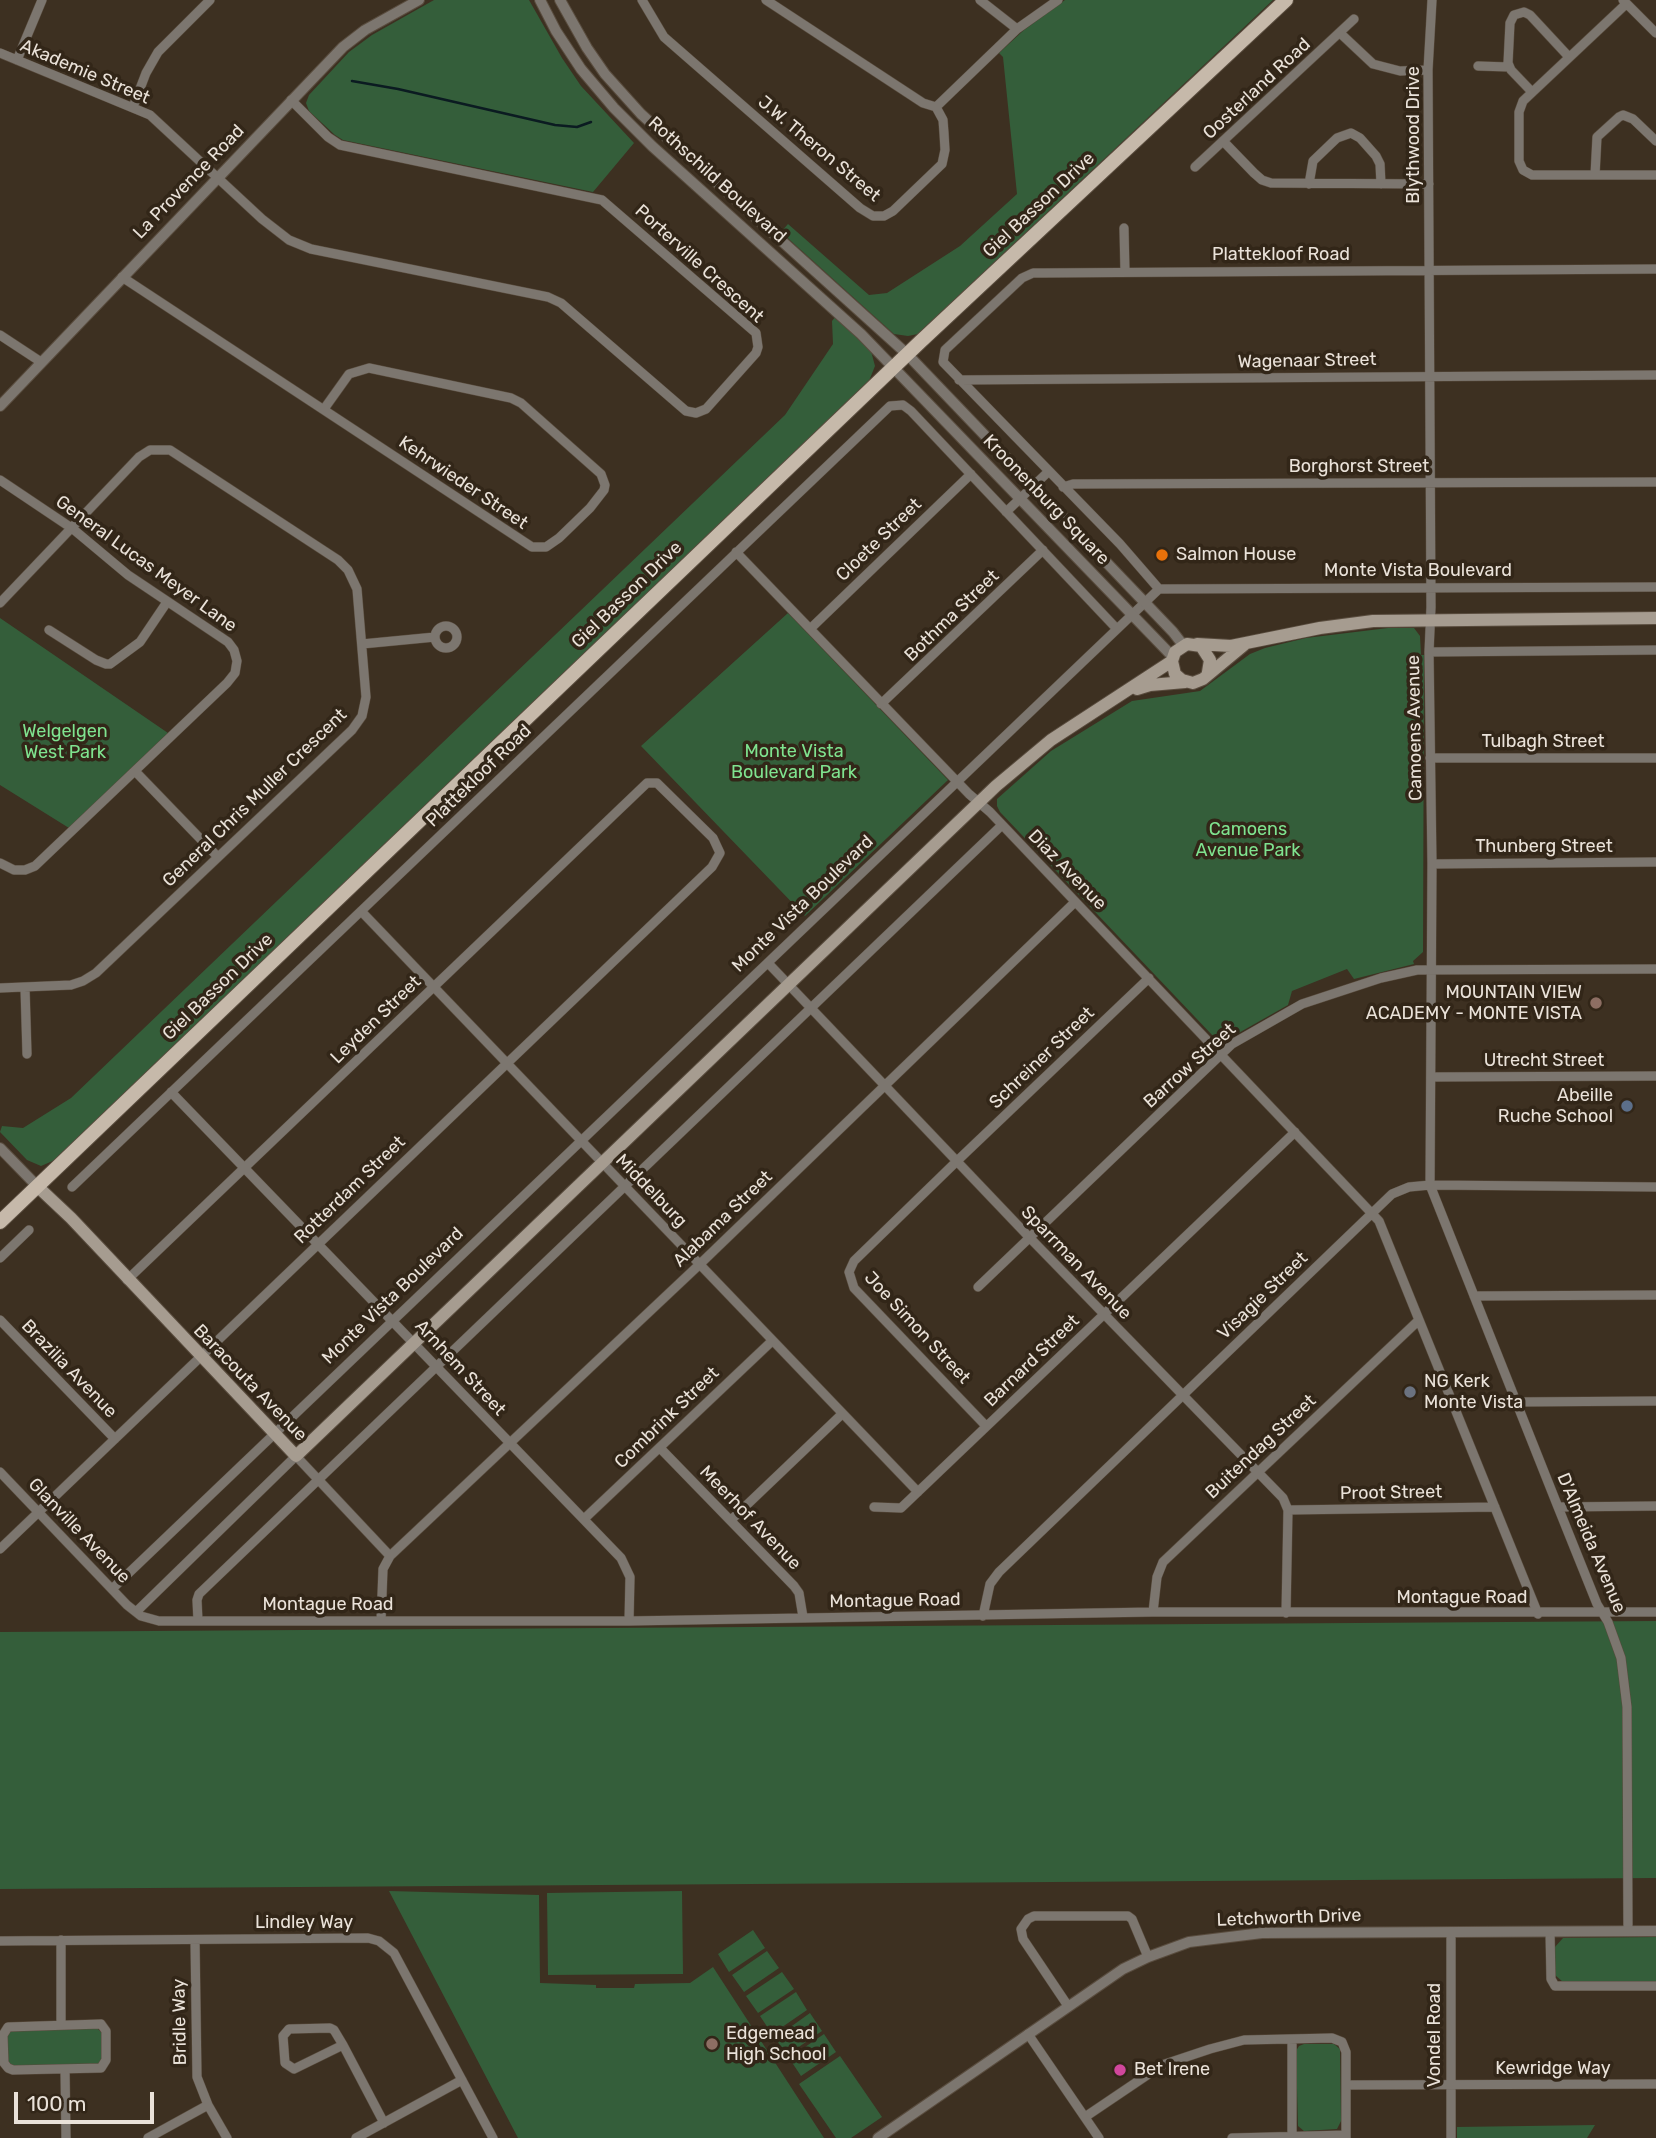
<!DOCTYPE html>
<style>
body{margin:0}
#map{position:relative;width:1656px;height:2138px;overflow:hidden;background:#3d3021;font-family:Rubik,sans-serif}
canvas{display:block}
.scale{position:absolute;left:14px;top:2092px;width:140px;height:32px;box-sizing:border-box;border:4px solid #eae2d9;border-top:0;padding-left:9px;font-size:21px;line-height:24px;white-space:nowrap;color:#eae2d9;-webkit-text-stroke:5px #322618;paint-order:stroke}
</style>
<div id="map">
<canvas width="1656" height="2138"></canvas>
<div class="scale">100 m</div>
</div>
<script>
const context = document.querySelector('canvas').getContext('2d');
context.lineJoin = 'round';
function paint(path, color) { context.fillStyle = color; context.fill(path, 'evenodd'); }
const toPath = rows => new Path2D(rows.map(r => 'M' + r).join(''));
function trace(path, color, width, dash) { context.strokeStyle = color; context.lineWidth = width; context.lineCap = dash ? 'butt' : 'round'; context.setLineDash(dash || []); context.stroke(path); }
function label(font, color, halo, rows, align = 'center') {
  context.font = font + ' Rubik,sans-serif'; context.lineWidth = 7; context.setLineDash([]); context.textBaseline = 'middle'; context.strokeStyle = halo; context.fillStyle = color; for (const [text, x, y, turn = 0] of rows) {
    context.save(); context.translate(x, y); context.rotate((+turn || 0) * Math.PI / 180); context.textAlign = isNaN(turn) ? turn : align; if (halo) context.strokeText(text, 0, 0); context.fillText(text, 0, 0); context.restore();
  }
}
paint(toPath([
 [434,0,529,0,562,58,581,86,634,143,593,192,343,140,335,135,309,111,306,103,309,95,349,52,372,35],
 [1065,0,1273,0,918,334,908,336,894,334,781,232,788,224,869,295,887,293,960,246,1017,194,1003,57,999,53,1024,30],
 [836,316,871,351,875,366,869,381,55,1160,41,1166,27,1160,0,1132,2,1126,23,1128,71,1098,785,415,833,344,832,321],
 [788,613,948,780,805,916,641,746],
 [0,618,168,733,69,828,0,785],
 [1388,628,1414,628,1420,636,1421,655,1424,655,1423,952,1413,961,1414,964,1354,979,1347,969,1292,991,1288,1005,1228,1039,1220,1040,1214,1037,1000,812,997,806,997,799,1051,751,1132,701,1200,691,1250,654,1265,648,1306,638],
 [1656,1621,1656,1878,0,1889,0,1632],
 [389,1891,539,1895,540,1983,596,1985,596,1988,634,1988,635,1984,690,1983,713,1967,824,2138,518,2138],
 [682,1891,683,1974,548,1975,547,1893],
 [753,1930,765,1948,729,1972,718,1954],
 [1656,1937,1656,1982,1563,1982,1555,1975,1555,1947,1563,1938],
 [767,1951,779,1968,744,1992,732,1975],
 [782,1972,794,1989,758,2013,746,1996],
 [796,1992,807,2010,772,2034,760,2016],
 [810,2013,822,2031,787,2055,775,2038],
 [97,2028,102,2033,103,2059,98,2065,13,2066,7,2060,7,2035,9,2031],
 [824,2034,836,2052,801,2076,789,2058],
 [1304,2044,1334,2044,1340,2049,1341,2121,1337,2129,1304,2131,1298,2126,1296,2051,1299,2046],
 [840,2056,882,2117,851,2138,836,2138,799,2084],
 [1595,2125,1587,2138,1457,2138,1457,2127]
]), '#345e3a');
trace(toPath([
 [352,81,398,89,555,125,577,127,591,122]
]), '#0b1b21', 2.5);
const minor = toPath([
 [642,0,664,37,860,208,873,216,884,216,893,211,942,164,945,150,944,133,943,120,936,107],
 [766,0,923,103,936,107],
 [980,0,1017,29],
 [1432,0,1428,70,1431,607,1429,652,1432,864,1430,1185,1558,1507,1597,1604,1608,1622,1621,1658,1627,1707,1628,1931],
 [1623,0,1656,33],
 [1626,4,1523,101,1519,112,1519,161,1523,170,1532,175,1656,175],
 [1340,33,1373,64,1400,71,1428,70],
 [0,53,150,115,262,219,289,240,311,249,548,297,561,303,686,411,696,413,706,409,756,353,758,347,756,333,602,200,340,145,328,137,291,100],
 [17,60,42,0],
 [1478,66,1509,67],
 [1532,92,1511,70,1508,63,1510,23,1514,15,1524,12,1530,15,1569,57],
 [133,107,146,73,158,52,210,0],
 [936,107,1017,29,1058,0],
 [1224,142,1254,173,1262,180,1271,183,1429,184],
 [1195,167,1354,19],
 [1595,175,1597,137,1619,117,1623,115,1633,119,1656,141],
 [1309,184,1313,161,1337,138,1351,133,1360,138,1376,156,1380,164,1381,184],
 [1124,228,1125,272],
 [122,277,532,547,546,547,559,538,590,508,604,490,605,485,601,474,521,403,511,398,369,368,349,374,324,409],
 [0,335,41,362],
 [959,380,1656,375],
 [0,480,73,529,128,575,228,642,234,650,237,661,235,673,227,683,35,866,25,870,14,870,0,863],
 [1063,487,1073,484,1656,482],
 [1006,512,1048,472],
 [736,552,969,794,990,812,1379,1221,1538,1614],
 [1159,589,1120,544,943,362,945,350,1022,278,1033,273,1042,273,1656,269],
 [0,603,139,457,150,450,170,450,338,560,348,570,357,589,366,697,362,716,352,730,96,973,83,981,71,985,0,988],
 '435 637a11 11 0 1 1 22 0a11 11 0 1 1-22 0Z',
 [810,629,971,474],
 [49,630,96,660,106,664,110,664,140,642,167,602],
 [362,644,435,637],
 [1429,652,1656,650],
 [881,704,1043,550],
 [1430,758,1656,758],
 [135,771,218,857],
 [1432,864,1656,862],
 [361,911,918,1492],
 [768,963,1029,1237,1283,1498,1288,1510,1286,1613],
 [25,988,27,1054],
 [1431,1077,1656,1076],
 [171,1092,621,1558,630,1577,629,1621],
 [72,1187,890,406,903,405,911,411,1116,628],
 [0,1258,29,1230],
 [978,1287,1232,1044,1302,1004,1381,978,1417,970,1656,969],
 [1474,1296,1656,1295],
 [0,1320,115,1439],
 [1516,1402,1656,1401],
 [986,1426,854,1288,849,1272,854,1261,957,1161,1149,978],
 [660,1448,794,1586,799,1593,803,1617],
 [0,1472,127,1605,141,1616,159,1621,629,1621,1153,1612,1656,1612],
 [874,1507,901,1508,1295,1132],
 [1558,1507,1656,1506],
 [1288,1510,1495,1507],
 [584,1519,772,1341],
 [731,1520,842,1414],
 [0,1549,712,867,720,853,713,838,657,783,647,783,127,1280],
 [390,1556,700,1264,1075,902],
 [112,1589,1159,589,1656,587],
 [136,1612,296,1456,390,1556,383,1569,381,1621],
 [1153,1612,1157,1577,1163,1562,1419,1320],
 [983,1616,990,1584,999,1572,1392,1194,1409,1187,1430,1185,1656,1187],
 [198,1621,197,1600,199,1594,1002,825],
 [1451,1932,1451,2138],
 [1550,1932,1551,1979,1555,1986,1656,1986],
 [61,1940,61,2025],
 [195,1940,197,2077,208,2105,227,2138],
 [0,1941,368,1938,379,1941,394,1953,493,2138],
 [1068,2006,1023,1939,1021,1929,1028,1919,1034,1916,1128,1916,1132,1919,1148,1957],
 [101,2024,106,2031,106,2060,101,2068,13,2070,8,2068,4,2063,3,2035,8,2027,101,2024],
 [1028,2034,1099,2138],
 [343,2045,294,2069,285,2063,283,2036,289,2029,330,2028,334,2030,343,2045,384,2123],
 [65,2069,66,2138],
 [1346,2085,1656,2084],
 [1085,2117,1162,2065,1210,2049,1244,2040,1332,2038,1342,2042,1346,2052,1346,2138],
 [1292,2135,1292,2039],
 [148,2138,208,2105],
 [356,2138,462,2080],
 [1232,2138,1346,2135]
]);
const tertiary = toPath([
 [540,0,556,31,581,69,614,108,652,146,861,334,1173,657],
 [560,0,587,48,605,74,641,114,907,354,1173,632,1183,645],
 [0,406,343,47,365,30,419,0],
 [0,1148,37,1186],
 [878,2138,1123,1969,1148,1957,1189,1942,1262,1933,1656,1931]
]);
const secondary = toPath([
 [1197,644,1231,646,1320,628,1373,621,1656,618],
 [1208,672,1210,660,1201,646,1187,644,1175,652,1172,661,1175,674,1182,680,1193,683,1203,679,1244,645],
 [1137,689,1150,685,1185,682],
 [37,1186,71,1218,296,1456,996,786,1051,740,1172,661]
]);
const primary = toPath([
 [0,1222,920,342,1286,0]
]);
trace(minor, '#594c3e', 10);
trace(tertiary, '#594c3e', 12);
trace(secondary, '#594c3e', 14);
trace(primary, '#594c3e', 16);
trace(minor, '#7c766f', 9);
trace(tertiary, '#7c766f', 10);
trace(secondary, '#a69c90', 12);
trace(primary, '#c6b9aa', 14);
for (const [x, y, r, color] of [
 [1162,555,7,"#e8710a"],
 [1596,1003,7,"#8d6e63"],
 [1627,1106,7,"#5c6f8a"],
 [1410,1392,7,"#6b7280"],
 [712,2044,7,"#8d6e63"],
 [1120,2070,7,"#d1479c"]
]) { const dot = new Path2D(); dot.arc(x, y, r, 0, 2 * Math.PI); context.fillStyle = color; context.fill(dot); trace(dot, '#322618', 2.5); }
label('18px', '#eae2d9', '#322618', [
 ["Akademie Street",85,72,23],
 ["Oosterland Road",1257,89,-43],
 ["Blythwood Drive",1414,135,-90],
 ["J.W. Theron Street",819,149,40],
 ["Rothschild Boulevard",717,180,42],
 ["La Provence Road",189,182,-46],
 ["Giel Basson Drive",1039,205,-43],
 ["Plattekloof Road",1281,255],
 ["Porterville Crescent",699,264,42],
 ["Wagenaar Street",1307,361,-1],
 ["Borghorst Street",1359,467],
 ["Kehrwieder Street",463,483,34],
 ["Kroonenburg Square",1046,500,46],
 ["Cloete Street",879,540,-44],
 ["General Lucas Meyer Lane",146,564,36],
 ["Monte Vista Boulevard",1418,571],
 ["Giel Basson Drive",627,595,-44],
 ["Bothma Street",952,616,-44],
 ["Camoens Avenue",1415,728,-91],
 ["Tulbagh Street",1543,742],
 ["Plattekloof Road",479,776,-44],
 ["General Chris Muller Crescent",255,798,-44],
 ["Thunberg Street",1544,847],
 ["Diaz Avenue",1067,870,46],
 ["Monte Vista Boulevard",803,904,-44],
 ["Giel Basson Drive",218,987,-44],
 ["Leyden Street",376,1020,-44],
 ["Schreiner Street",1042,1058,-44],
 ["Utrecht Street",1544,1061],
 ["Barrow Street",1190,1066,-42],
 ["Rotterdam Street",350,1190,-44],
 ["Middelburg",651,1191,46],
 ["Alabama Street",723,1219,-44],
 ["Sparrman Avenue",1076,1263,46],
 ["Monte Vista Boulevard",393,1296,-44],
 ["Visagie Street",1263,1296,-44],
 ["Joe Simon Street",917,1328,47],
 ["Barnard Street",1032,1361,-44],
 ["Arnhem Street",460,1368,47],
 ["Brazilia Avenue",69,1369,46],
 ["Baracouta Avenue",250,1383,46],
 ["Combrink Street",667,1418,-44],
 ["Buitendag Street",1261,1447,-43],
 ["Proot Street",1391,1493,-1],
 ["Meerhof Avenue",750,1518,46],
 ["Glanville Avenue",79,1531,46],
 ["D'Almeida Avenue",1591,1543,67],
 ["Montague Road",1462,1598],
 ["Montague Road",895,1601,-1],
 ["Montague Road",328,1605],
 ["Letchworth Drive",1289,1918,-2],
 ["Lindley Way",304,1923],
 ["Bridle Way",180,2022,-91],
 ["Vondel Road",1435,2035,-90],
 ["Kewridge Way",1553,2069]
]);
label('18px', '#eae2d9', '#322618', [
 ["Salmon House",1176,555],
 ["MOUNTAIN VIEW",1582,993,"right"],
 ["ACADEMY - MONTE VISTA",1582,1014,"right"],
 ["Abeille",1613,1096,"right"],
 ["Ruche School",1613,1117,"right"],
 ["NG Kerk",1424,1382],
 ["Monte Vista",1424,1403],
 ["Edgemead",726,2034],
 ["High School",726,2055],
 ["Bet Irene",1134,2070]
], 'left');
label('18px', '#7fe38f', '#322618', [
 ["Welgelgen",65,732],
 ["West Park",65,753],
 ["Monte Vista",794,752],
 ["Boulevard Park",794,773],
 ["Camoens",1248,830],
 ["Avenue Park",1248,851]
]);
</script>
